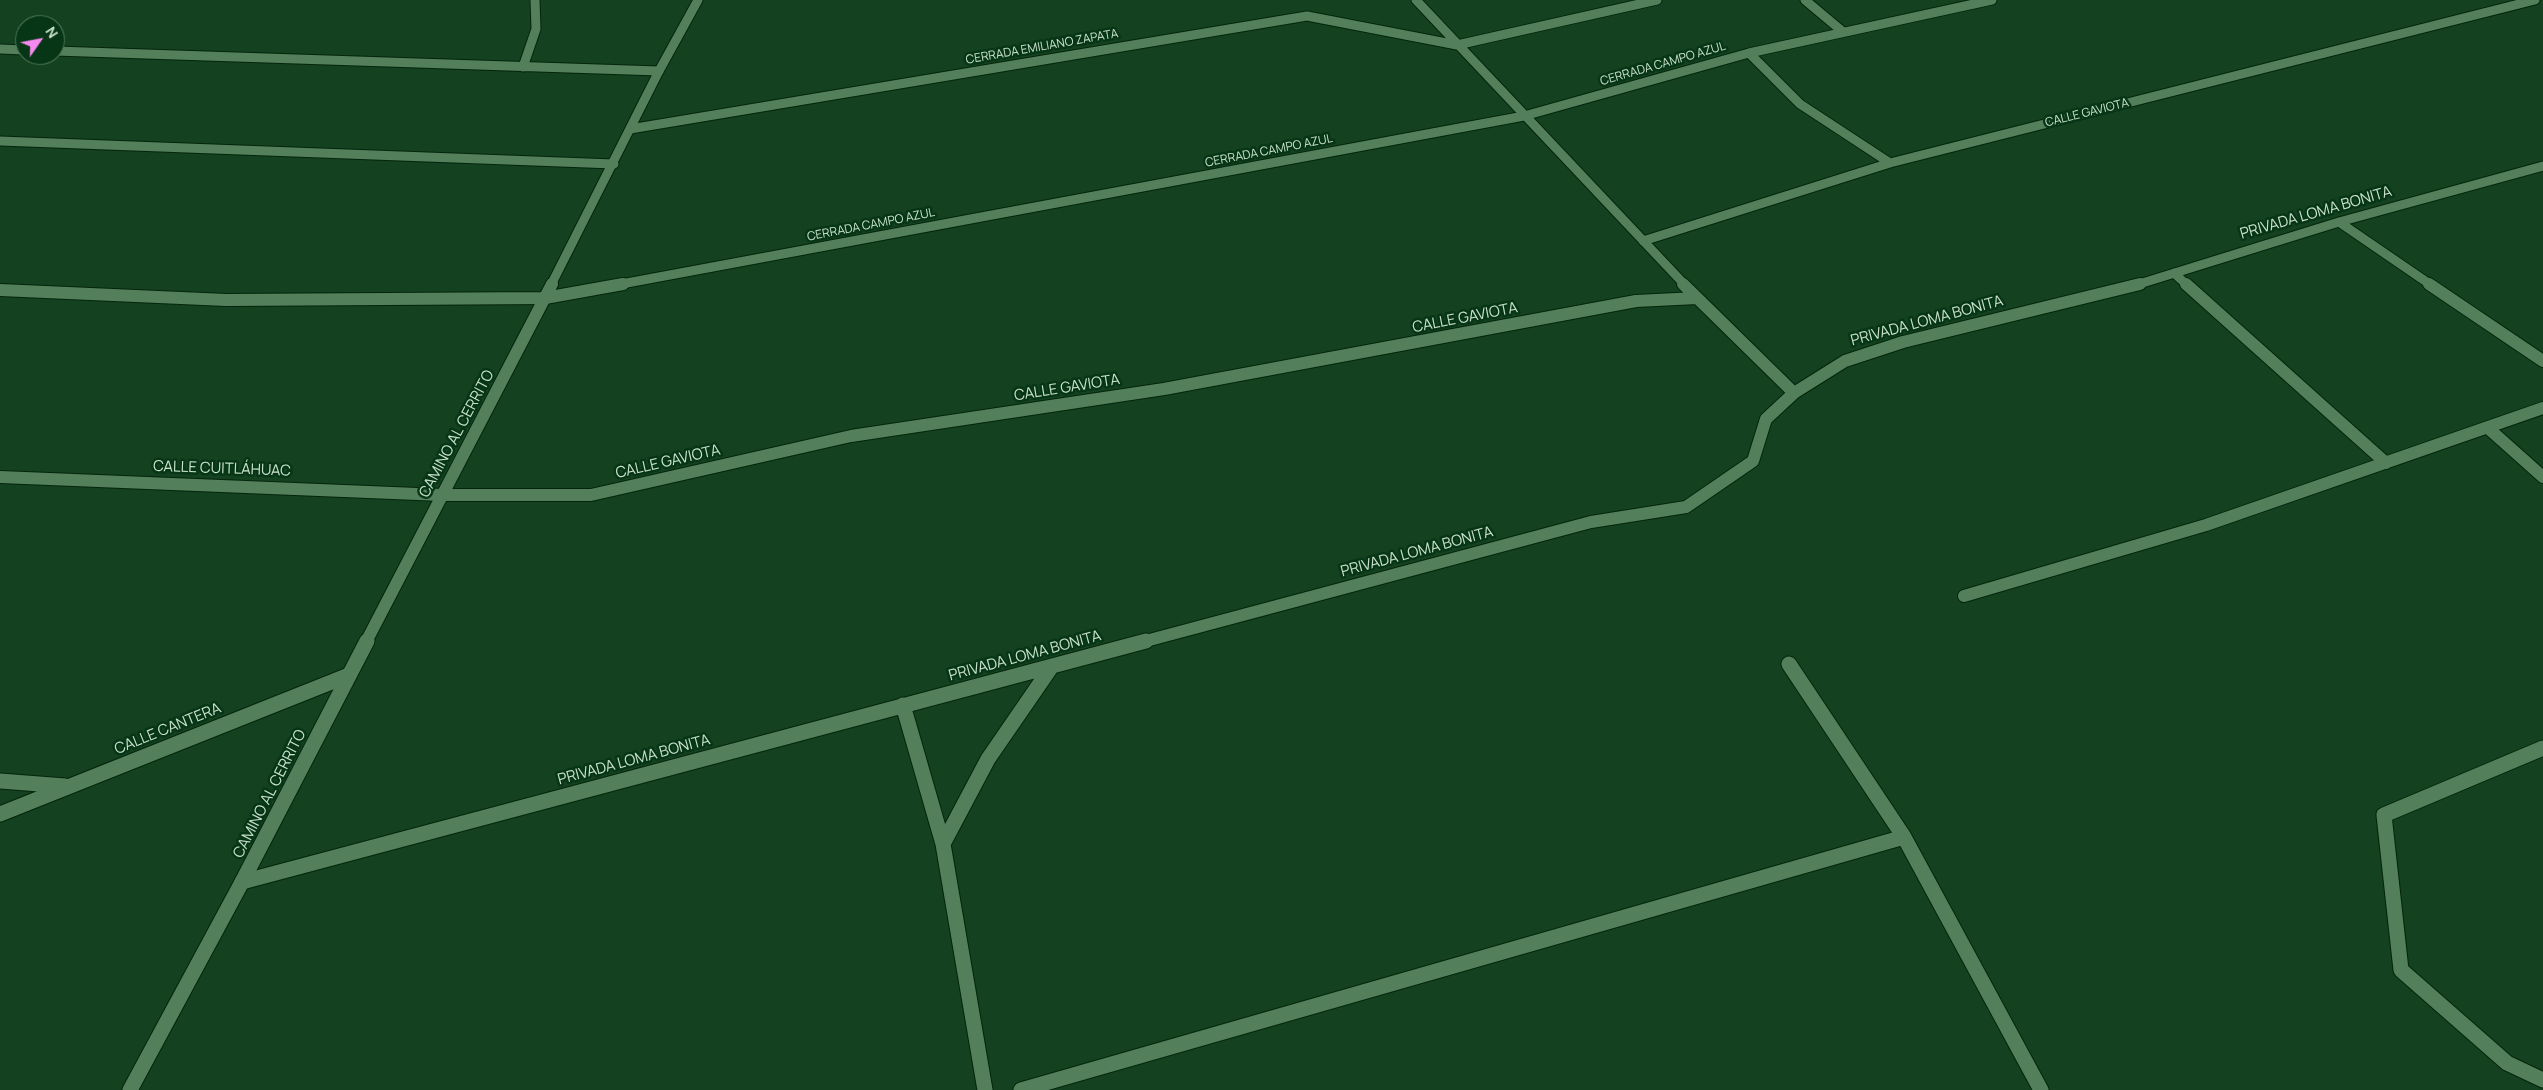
<!DOCTYPE html>
<meta charset="utf-8">
<style>
body{margin:0}
#map{position:relative;width:2543px;height:1090px;overflow:hidden;background:#144120;font-family:Manrope,sans-serif}
canvas{display:block}
.north{position:absolute;left:15px;top:15px;width:50px;height:50px;box-sizing:border-box;background:#073616;border:1px solid #557b5f;border-radius:50%;rotate:57deg;font-size:14px;font-weight:700;line-height:20px;text-align:center;color:#cae2cd}
.north::after{content:'';display:block;margin:auto;width:18px;height:22px;background:#f589ef;clip-path:polygon(50% 0,100% 100%,50% 72%,0 100%)}
</style>
<div id="map">
<canvas width="2543" height="1090"></canvas>
<div class="north">N</div>
</div>
<script>
const context = document.querySelector('canvas').getContext('2d');
context.lineJoin = 'round';
const toPath = rows => new Path2D(rows.map(r => 'M' + r).join(''));
function trace(path, color, width, dash) { context.strokeStyle = color; context.lineWidth = width; context.lineCap = dash ? 'butt' : 'round'; context.setLineDash(dash || []); context.stroke(path); }
function label(font, color, halo, rows, align = 'center') {
  context.font = font + ' Manrope,sans-serif'; context.lineWidth = 5; context.setLineDash([]); context.textBaseline = 'middle'; context.strokeStyle = halo; context.fillStyle = color; for (const [text, x, y, turn = 0] of rows) {
    context.save(); context.translate(x, y); context.rotate((+turn || 0) * Math.PI / 180); context.textAlign = isNaN(turn) ? turn : align; if (halo) context.strokeText(text, 0, 0); context.fillText(text, 0, 0); context.restore();
  }
}
const streetFar2 = toPath([
 [1416,0,1685,285],
 [1805,0,1842,31],
 [0,49,25,50],
 [55,51,659,71],
 [1749,53,1800,104,1890,163],
 [523,67,536,29,535,0],
 [630,129,1307,16,1457,45,1657,0],
 [0,141,614,164],
 [2339,222,2431,285],
 [1643,241,1890,163,2535,0],
 [2174,273,2187,285],
 [616,285,1524,116,1749,53,1992,0],
 [2136,285,2339,222,2543,166]
]);
const streetFar1 = toPath([
 [1683,284,1794,393],
 [2186,284,2386,463],
 [2429,284,2543,361],
 [0,290,226,300,545,298,623,284],
 [2488,428,2543,477],
 [0,477,442,495,591,495,851,436,1164,389,1636,301,1697,298],
 [1964,596,2206,525,2543,408],
 [1142,642,1591,522,1686,507,1753,461,1766,419,1794,393,1845,361,1903,342,2140,284]
]);
const street = toPath([
 [1789,664,1904,837,2041,1090],
 [903,705,943,844,985,1090],
 [2543,748,2384,815,2401,970,2507,1063,2543,1080],
 [0,781,65,786],
 [0,814,349,675],
 [943,844,988,759,1052,666],
 [242,882,1146,641],
 [1021,1090,1904,837]
]);
const secondaryFar2 = toPath([
 [551,285,659,71,698,0]
]);
const secondaryFar1 = toPath([
 [366,642,552,284]
]);
const secondary = toPath([
 [130,1090,242,882,367,641]
]);
trace(streetFar2, '#04250d', 11);
trace(streetFar1, '#04250d', 14);
trace(street, '#04250d', 17);
trace(secondaryFar2, '#04250d', 11);
trace(secondaryFar1, '#04250d', 14);
trace(secondary, '#04250d', 17);
trace(streetFar2, '#53805b', 9);
trace(streetFar1, '#53805b', 12);
trace(street, '#53805b', 15);
trace(secondaryFar2, '#53805b', 9);
trace(secondaryFar1, '#53805b', 12);
trace(secondary, '#53805b', 15);
label('12px', '#cae2cd', '#073616', [
 ["CERRADA EMILIANO ZAPATA",1042,47,-10],
 ["CERRADA CAMPO AZUL",1663,64,-16],
 ["CALLE GAVIOTA",2087,113,-14],
 ["CERRADA CAMPO AZUL",1269,151,-11],
 ["CERRADA CAMPO AZUL",871,225,-11]
]);
label('15px', '#cae2cd', '#073616', [
 ["PRIVADA LOMA BONITA",2316,213,-16],
 ["CALLE GAVIOTA",1465,318,-11],
 ["PRIVADA LOMA BONITA",1927,321,-15],
 ["CALLE GAVIOTA",1067,388,-9],
 ["CAMINO AL CERRITO",457,434,-62],
 ["CALLE GAVIOTA",668,462,-13],
 ["CALLE CUITLÁHUAC",222,469,2],
 ["PRIVADA LOMA BONITA",1417,552,-15],
 ["PRIVADA LOMA BONITA",1025,656,-15],
 ["CALLE CANTERA",168,729,-22],
 ["PRIVADA LOMA BONITA",634,760,-15],
 ["CAMINO AL CERRITO",270,794,-63]
]);
</script>
